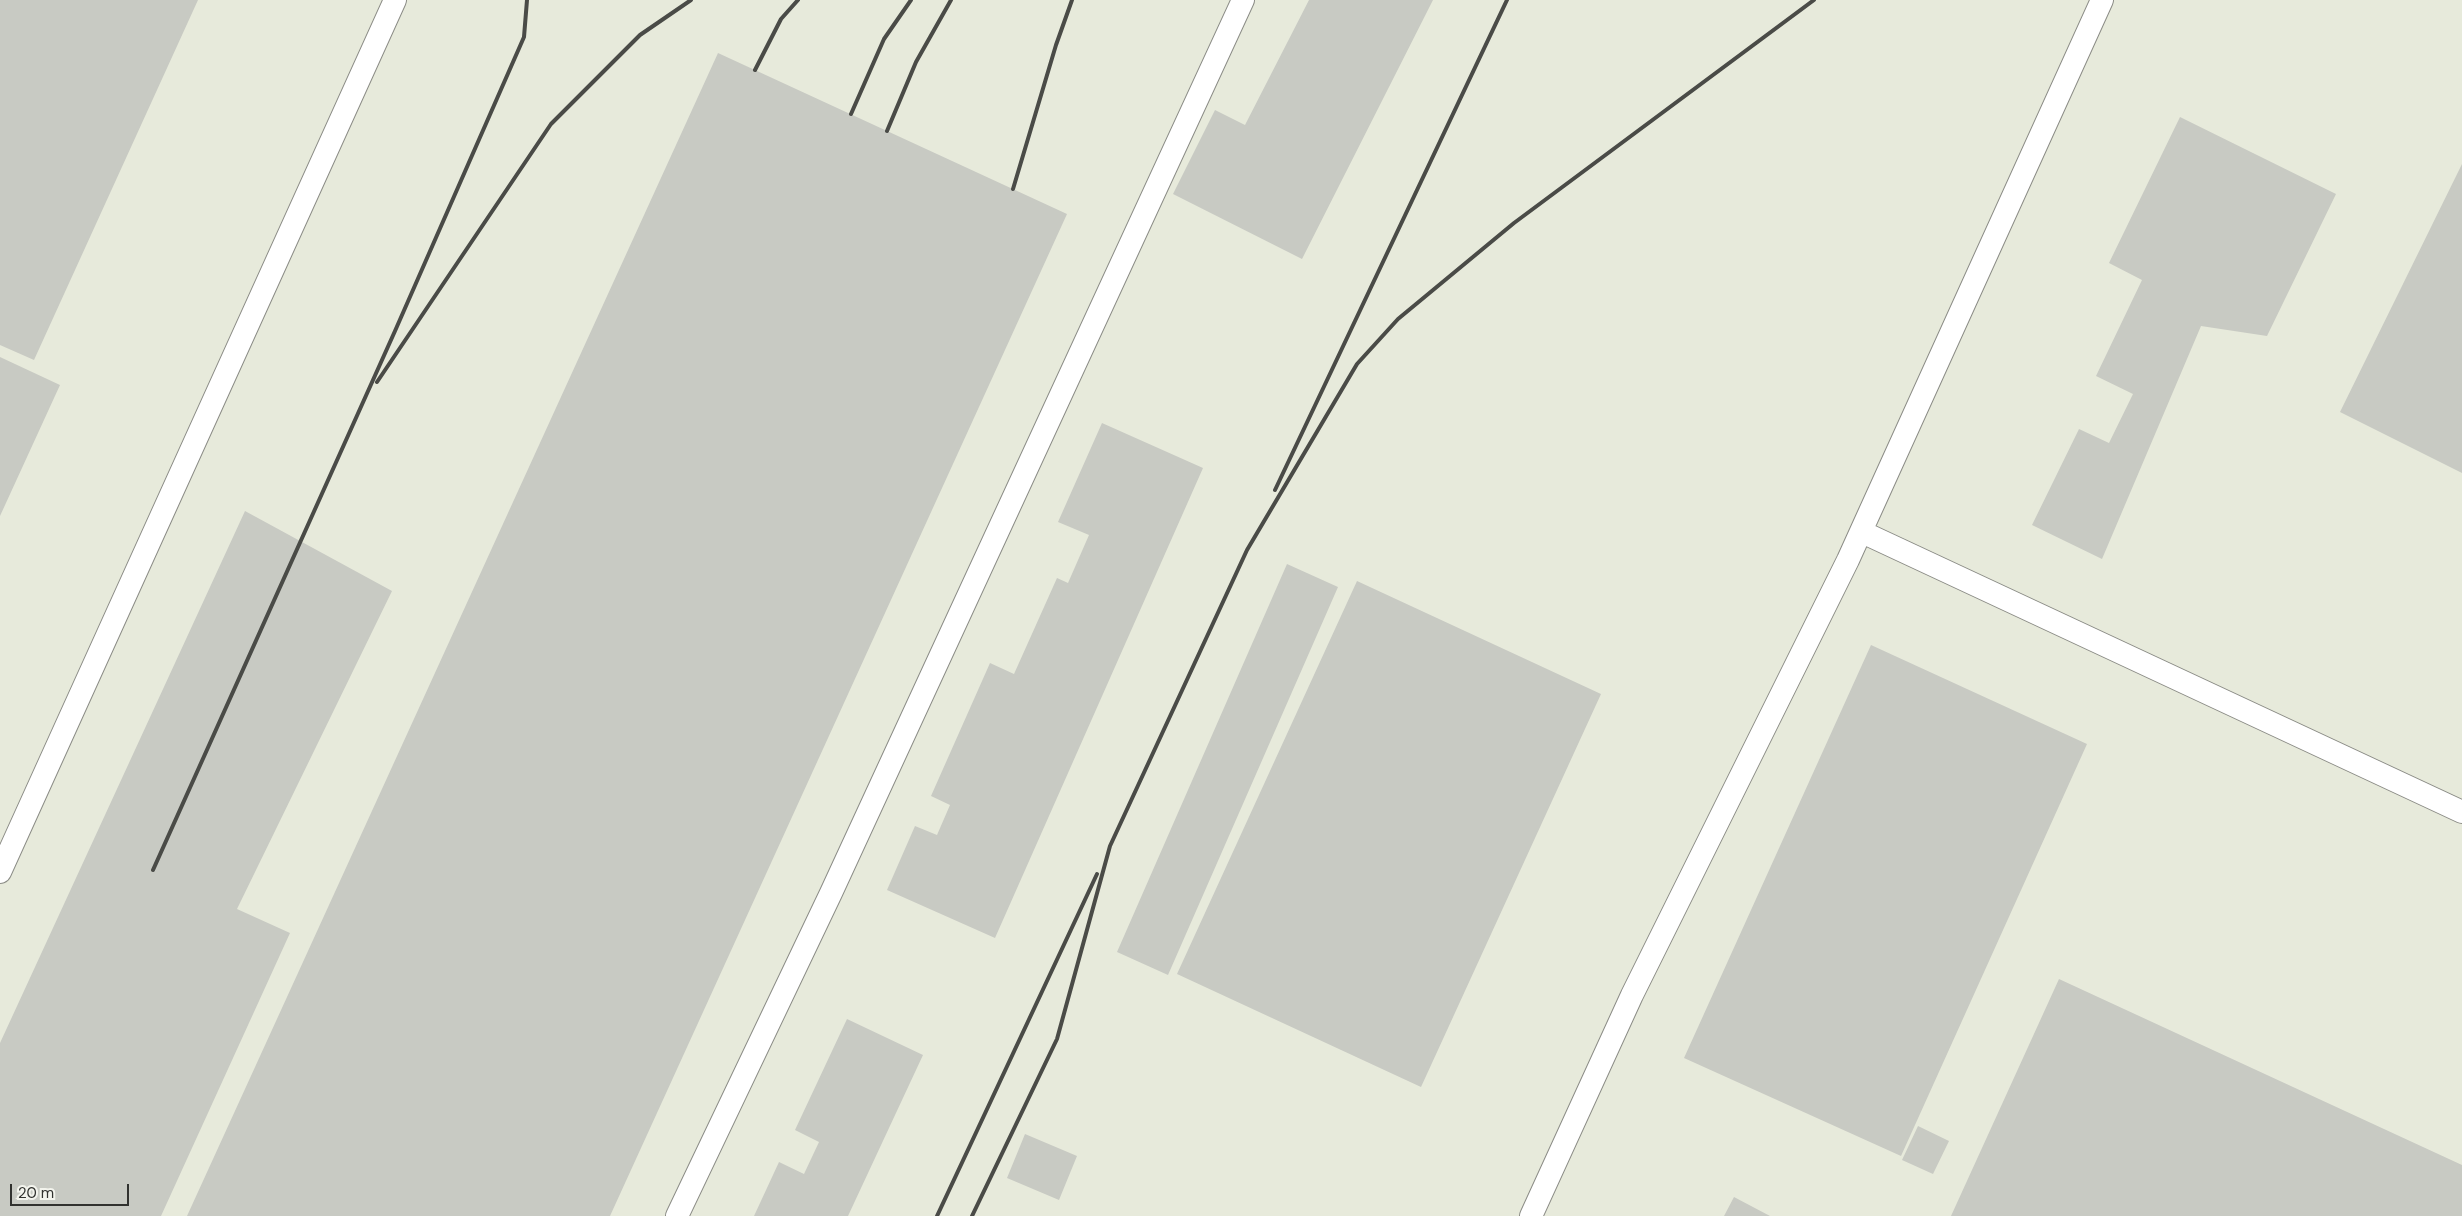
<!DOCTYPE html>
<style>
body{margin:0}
#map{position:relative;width:2462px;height:1216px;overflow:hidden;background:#f3f4ed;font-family:"DM Sans",sans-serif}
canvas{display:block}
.scale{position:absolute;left:10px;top:1184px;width:119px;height:22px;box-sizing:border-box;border:2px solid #31322f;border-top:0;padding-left:6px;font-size:15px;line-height:18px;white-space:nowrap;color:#31322f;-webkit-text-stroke:4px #f3f4ed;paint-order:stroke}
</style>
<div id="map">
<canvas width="2462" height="1216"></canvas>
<div class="scale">20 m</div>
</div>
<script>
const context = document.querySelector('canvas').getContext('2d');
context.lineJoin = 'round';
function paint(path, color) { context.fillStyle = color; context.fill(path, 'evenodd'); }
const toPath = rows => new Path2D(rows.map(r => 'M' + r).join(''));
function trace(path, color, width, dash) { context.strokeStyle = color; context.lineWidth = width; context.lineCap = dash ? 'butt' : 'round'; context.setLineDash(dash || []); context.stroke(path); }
paint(toPath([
 [0,0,2462,0,2462,1216,0,1216]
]), '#e7eadb');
paint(toPath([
 [0,0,198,0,34,360,0,345],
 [1309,0,1433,0,1302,259,1173,194,1215,110,1245,125],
 [718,53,1067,214,610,1216,187,1216],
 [2180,117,2336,194,2267,336,2201,326,2102,559,2032,525,2079,429,2109,443,2133,394,2096,376,2142,280,2109,263],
 [2462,164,2462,473,2340,412],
 [0,357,60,385,0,516],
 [1102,423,1203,468,995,938,887,890,915,826,937,835,950,805,931,796,990,663,1014,674,1057,578,1068,583,1089,535,1058,522],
 [245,511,392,591,237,909,290,933,161,1216,0,1216,0,1043],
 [1287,564,1338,587,1168,975,1117,952],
 [1357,581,1601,694,1421,1087,1177,974],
 [1871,645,2087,744,1901,1156,1684,1058],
 [2059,979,2462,1165,2462,1216,1951,1216],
 [847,1019,923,1055,848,1216,754,1216,779,1162,804,1174,819,1142,795,1130],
 [1918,1126,1949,1141,1933,1174,1902,1160],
 [1025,1134,1077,1156,1059,1200,1007,1178],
 [1734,1197,1770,1216,1724,1216]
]), '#c8cac3');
const lane = toPath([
 [1862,532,2462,812],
 [0,872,395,0],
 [677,1216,831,893,1243,0],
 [1531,1216,1632,995,1848,560,2102,0]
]);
trace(lane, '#8b8c86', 24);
trace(lane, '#fff', 22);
trace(toPath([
 [755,70,781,19,798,0],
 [851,114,884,39,911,0],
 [887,131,916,62,951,0],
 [1013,189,1056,45,1072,0],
 [377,382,551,124,640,35,691,0],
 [1275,490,1507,0],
 [153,870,395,331,524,37,527,0],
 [937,1216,1097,874],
 [972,1216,1057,1039,1110,846,1247,550,1357,364,1398,319,1514,223,1814,0]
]), '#4a4b47', 4);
</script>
